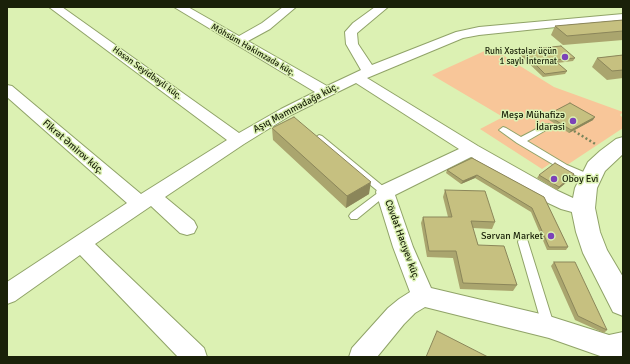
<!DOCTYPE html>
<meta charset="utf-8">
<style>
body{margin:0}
#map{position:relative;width:630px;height:364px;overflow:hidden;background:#dcf1b3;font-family:Signika,sans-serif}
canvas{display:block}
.frame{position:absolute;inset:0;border:8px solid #1a2109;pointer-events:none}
</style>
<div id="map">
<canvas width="630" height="364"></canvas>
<div class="frame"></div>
</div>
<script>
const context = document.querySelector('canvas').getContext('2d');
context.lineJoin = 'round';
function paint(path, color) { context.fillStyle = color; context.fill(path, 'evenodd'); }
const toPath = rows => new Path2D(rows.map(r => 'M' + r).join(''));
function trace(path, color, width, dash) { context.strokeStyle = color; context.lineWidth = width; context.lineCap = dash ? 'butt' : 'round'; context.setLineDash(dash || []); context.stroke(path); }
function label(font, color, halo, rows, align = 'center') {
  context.font = font + ' Signika,sans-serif'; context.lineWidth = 3; context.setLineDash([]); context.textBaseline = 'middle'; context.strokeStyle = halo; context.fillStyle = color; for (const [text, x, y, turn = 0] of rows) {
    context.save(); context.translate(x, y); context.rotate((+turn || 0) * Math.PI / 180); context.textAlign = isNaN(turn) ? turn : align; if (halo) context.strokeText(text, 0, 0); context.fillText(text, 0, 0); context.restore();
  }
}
paint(toPath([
 [491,48,554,87,623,112,620,115,623,118,623,128,561,169,551,163,542,169,480,129,503,117,432,75]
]), '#f8c699');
const lane = toPath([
 [546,124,549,124,553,126,527,141,567,165,593,176,594,178,593,180,587,180,561,169,517,143,499,130,503,127,506,128,521,137,546,124],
 [319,135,322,136,390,192,357,219,351,219,349,216,351,213,379,192,316,140,315,138,319,135],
 [523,238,527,239,528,242,554,325,552,329,548,331,544,329,542,325,518,242,519,239,523,238]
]);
const street = toPath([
 [49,7,62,7,239,133,281,109,315,92,174,7,188,7,239,36,262,23,283,7,296,7,270,29,248,41,327,86,361,70,346,44,345,32,353,23,375,7,388,7,357,33,358,44,372,65,456,32,479,27,623,14,623,20,479,35,463,38,367,78,478,146,558,191,573,198,590,203,593,208,590,213,583,215,561,209,544,201,471,157,395,195,413,247,431,288,549,316,609,335,623,332,623,356,603,357,549,338,425,307,415,313,404,324,377,357,349,357,352,348,388,308,399,299,410,292,393,247,376,192,378,187,459,149,356,83,291,115,244,144,165,197,194,221,197,227,194,233,187,235,180,233,151,206,95,244,204,348,207,357,178,357,80,255,15,301,7,304,7,282,127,203,7,97,7,85,12,86,141,194,227,140,49,7]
]);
const secondary = toPath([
 [623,137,623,154,605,171,597,188,595,208,600,232,607,250,623,277,623,316,613,312,583,253,576,232,571,208,575,188,588,162,600,151,616,139,623,137]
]);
trace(lane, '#90a368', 2);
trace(street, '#90a368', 2);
trace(secondary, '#90a368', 2);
trace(toPath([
 [574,131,597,145]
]), '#78855b', 2.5, [2, 2.5]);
paint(lane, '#fff');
paint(street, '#fff');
paint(secondary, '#fff');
paint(toPath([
 [623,20,623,40,563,45,551,35,555,26],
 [521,50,575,58,573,61,557,63,567,71,565,74,543,77,519,54],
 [623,55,623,78,607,80,592,67,597,58],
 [547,115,593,120,569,133,546,118],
 [272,128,369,194,346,208,273,140],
 [472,158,544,197,568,247,566,250,547,250,531,212,475,178,461,184,446,173,447,170],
 [574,174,572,178,557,190,537,178,539,175],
 [445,190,495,222,492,229,473,228,478,245,517,285,513,291,460,289,453,258,427,257,421,223,423,217,448,217,443,197],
 [554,262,607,330,604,333,575,320,551,266]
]), '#aaa56e');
paint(toPath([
 [595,117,593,120,569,133,571,130],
 [574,174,572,178,557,190,559,187],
 [477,175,475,178,461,184,463,181],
 [371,182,369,194,346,208,347,196]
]), '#8b865a');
const building = toPath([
 [623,20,623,31,567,36,555,26,623,20],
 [561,46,575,58,554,60,567,71,545,74,521,50,561,46],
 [623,55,623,70,612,71,597,58,623,55],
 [570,103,595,117,571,130,547,115,570,103],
 [294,117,371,182,347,196,272,128,294,117],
 [472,158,544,197,568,247,549,247,532,208,477,175,463,181,447,170,472,158],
 [555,163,574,174,559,187,539,175,555,163],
 [445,190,485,191,495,222,471,221,478,245,504,246,517,285,463,283,456,251,429,251,423,217,452,217,445,190],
 [554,262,575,262,607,330,578,316,554,262],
 [437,331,488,357,426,357,437,331]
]);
paint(building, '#c6c080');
trace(building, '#8b865a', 1);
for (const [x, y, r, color] of [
 [565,57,4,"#7c42b8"],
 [573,121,4,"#7c42b8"],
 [554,179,4,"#7c42b8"],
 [551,236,4,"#7c42b8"]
]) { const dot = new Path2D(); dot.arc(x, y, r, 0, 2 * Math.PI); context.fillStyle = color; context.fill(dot); trace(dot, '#dcf1b3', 1.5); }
label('9px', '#1a2109', '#dcf1b3', [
 ["Möhsüm Həkimzadə küç.",253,50,30],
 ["Həsən Seyidbəyli küç.",147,73,36]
]);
label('9px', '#1a2109', '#dcf1b3', [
 ["Ruhi Xəstələr üçün",557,52],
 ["1 saylı İnternat",557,62]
], 'right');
label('10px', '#1a2109', '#dcf1b3', [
 ["Aşıq Məmmədağa küç.",296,108,-28],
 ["Fikrət Əmirov küç.",73,147,41],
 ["Cövdət Hacıyev küç.",402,240,70]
]);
label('10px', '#1a2109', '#dcf1b3', [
 ["Meşə Mühafizə",565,115],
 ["İdarəsi",565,127],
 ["Oboy Evi",562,179,"left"],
 ["Sərvan Market",543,236]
], 'right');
</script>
